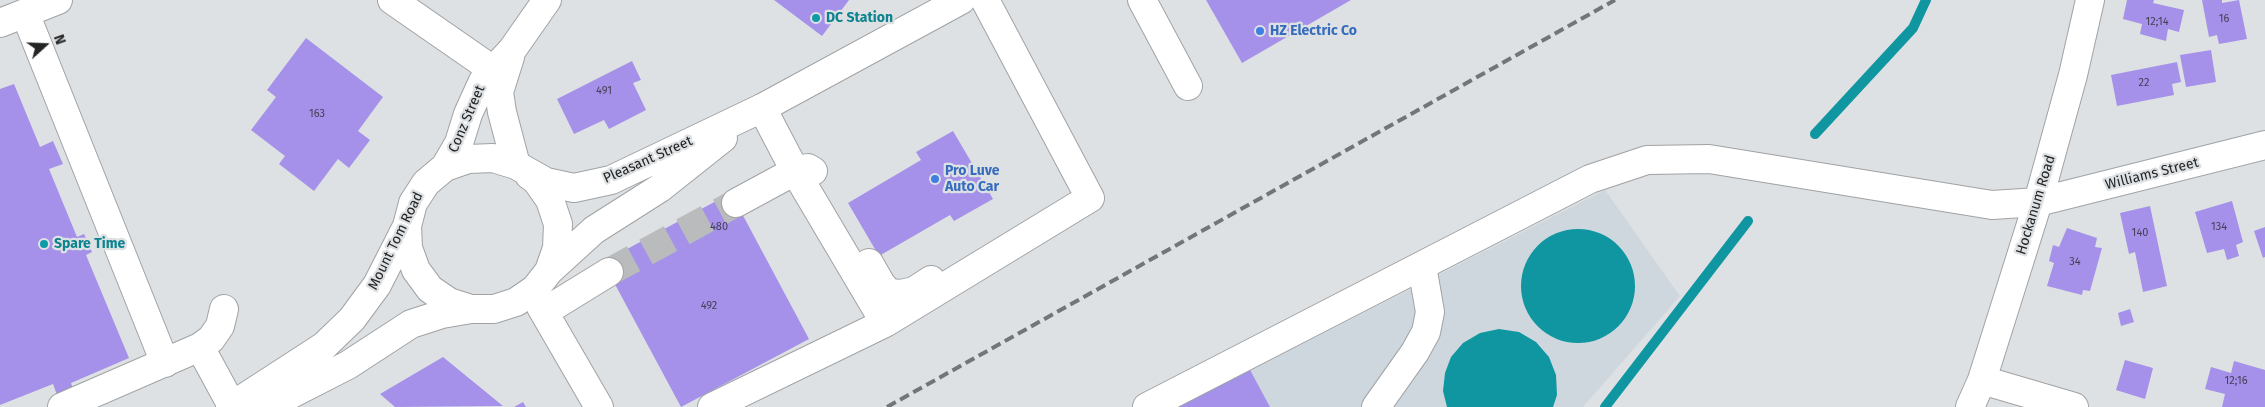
<!DOCTYPE html>
<style>
body{margin:0}
#map{position:relative;width:2265px;height:407px;overflow:hidden;background:#dee1e3;font-family:"Fira Sans",sans-serif}
canvas{display:block}
.north{position:absolute;left:20px;top:20px;width:50px;height:50px;-webkit-text-stroke:4px #dee1e3;paint-order:stroke;rotate:70deg;font-size:14px;font-weight:700;line-height:20px;text-align:center;color:#232425}
.north::after{content:'';display:block;margin:auto;width:18px;height:22px;background:#232425;clip-path:polygon(50% 0,100% 100%,50% 72%,0 100%)}
</style>
<div id="map">
<canvas width="2265" height="407"></canvas>
<div class="north">N</div>
</div>
<script>
const context = document.querySelector('canvas').getContext('2d');
context.lineJoin = 'round';
function paint(path, color) { context.fillStyle = color; context.fill(path, 'evenodd'); }
const toPath = rows => new Path2D(rows.map(r => 'M' + r).join(''));
function trace(path, color, width, dash) { context.strokeStyle = color; context.lineWidth = width; context.lineCap = dash ? 'butt' : 'round'; context.setLineDash(dash || []); context.stroke(path); }
function label(font, color, halo, rows, align = 'center') {
  context.font = font + ' "Fira Sans",sans-serif'; context.lineWidth = 4.5; context.setLineDash([]); context.textBaseline = 'middle'; context.strokeStyle = halo; context.fillStyle = color; for (const [text, x, y, turn = 0] of rows) {
    context.save(); context.translate(x, y); context.rotate((+turn || 0) * Math.PI / 180); context.textAlign = isNaN(turn) ? turn : align; if (halo) context.strokeText(text, 0, 0); context.fillText(text, 0, 0); context.restore();
  }
}
paint(toPath([
 [1605,190,1680,296,1583,407,1179,407]
]), '#ced7de');
paint(toPath([
 '1521 286a57 57 0 1 1 114 0a57 57 0 1 1-114 0Z',
 [1499,329,1519,332,1536,342,1549,357,1556,375,1557,395,1553,407,1447,407,1443,391,1445,373,1451,357,1463,343,1480,333]
]), '#1096a1');
trace(toPath([
 [1815,134,1913,28,1926,0],
 [1605,407,1748,221]
]), '#1096a1', 10);
paint(toPath([
 [774,0,849,0,822,36],
 [1206,0,1351,0,1242,63],
 [2127,0,2154,0,2153,3,2184,10,2179,32,2168,29,2166,41,2140,34,2142,24,2123,19],
 [2202,0,2222,0,2222,3,2239,0,2247,39,2219,44,2217,35,2209,37],
 [306,38,383,97,358,131,370,140,349,168,338,159,314,191,279,164,285,156,251,130,276,97,267,90],
 [2211,50,2216,82,2186,87,2180,55],
 [632,61,641,80,633,83,646,110,609,129,604,120,574,134,557,99],
 [2177,62,2181,82,2172,84,2174,95,2117,106,2111,75],
 [14,84,40,147,53,141,63,164,49,169,77,237,84,234,92,252,86,255,129,358,71,383,73,389,57,395,53,384,0,405,0,89],
 [953,131,993,199,954,221,950,215,879,256,848,203,921,160,916,152],
 [731,193,809,339,681,407,603,262],
 [2232,201,2243,242,2236,245,2239,256,2227,260,2224,249,2207,253,2195,212],
 [2150,206,2167,286,2143,292,2135,252,2129,254,2120,213],
 [2265,227,2265,257,2263,258,2254,231],
 [2067,228,2097,238,2095,247,2102,248,2090,291,2083,290,2082,295,2047,286,2054,263,2049,261,2053,245,2059,247],
 [2130,309,2134,322,2121,326,2118,313],
 [443,357,503,406,395,407,380,394],
 [2125,360,2153,368,2145,399,2116,390],
 [2234,361,2265,370,2265,407,2222,407,2225,394,2205,389,2211,367,2231,373],
 [1249,368,1270,407,1177,407],
 [523,402,526,407,514,407]
]), '#a591e9');
trace(toPath([
 [609,272,736,203]
]), '#b9bbbd', 28, [28, 14]);
const minor = toPath([
 [392,0,493,70],
 [1142,0,1188,86],
 [25,13,165,363],
 [0,23,58,0],
 [762,108,795,171,885,323,1090,198,985,0],
 [736,203,795,171,808,168,813,171],
 [869,263,881,284,889,293,901,294,914,291,931,280],
 [535,289,541,307,599,407],
 [544,312,609,272],
 [200,347,211,339,220,326,224,309],
 [1982,380,2074,407],
 [62,407,200,347,232,406],
 [712,407,885,323],
 [1147,407,1590,179,1647,160,1709,159,1992,205,2038,202,2265,145],
 [1376,407,1415,352,1426,332,1430,312,1422,266],
 [1970,407,1982,380,2038,202,2073,75,2090,0]
]);
const major = toPath([
 [510,57,499,92,502,112,516,165],
 [445,167,459,143,468,114,483,81,512,50,547,0],
 [529,175,536,180,550,200,558,224,557,248,549,271],
 [407,226,408,248,416,270,430,289,449,302,471,309],
 [230,407,324,346,352,319,377,285,407,226,413,203,426,183,445,167,468,159,493,158,516,165,546,182,574,188,611,180,762,108,961,0],
 [266,407,348,365,411,324,442,314,471,309,494,309,516,302,535,289,549,271,594,230,660,188,723,138]
]);
trace(minor, '#a0a2a4', 30);
trace(major, '#a0a2a4', 30);
trace(minor, '#fff', 28);
trace(major, '#fff', 28);
trace(toPath([
 [887,407,1615,0]
]), '#747577', 4, [10, 5]);
for (const [x, y, r, color] of [
 [816,18,5,"#0f9aa8"],
 [1260,31,5,"#3f7fe0"],
 [935,179,5,"#3f7fe0"],
 [44,244,5,"#0f9aa8"]
]) { const dot = new Path2D(); dot.arc(x, y, r, 0, 2 * Math.PI); context.fillStyle = color; context.fill(dot); trace(dot, '#dee1e3', 2); }
label('11px', '#443f56', null, [
 ["16",2224,19],
 ["12;14",2157,22],
 ["22",2144,83],
 ["491",604,91],
 ["163",317,114],
 ["480",719,227],
 ["134",2219,227],
 ["140",2140,233],
 ["34",2075,262],
 ["492",709,306],
 ["12;16",2236,381]
]);
label('bold 14px', '#0d838f', '#dee1e3', [
 ["DC Station",826,18],
 ["Spare Time",54,244]
], 'left');
label('bold 14px', '#366cbe', '#dee1e3', [
 ["HZ Electric Co",1270,31],
 ["Pro Luve",945,171],
 ["Auto Car",945,187]
], 'left');
label('14px', '#232425', '#dee1e3', [
 ["Conz Street",467,119,-67],
 ["Pleasant Street",648,160,-24],
 ["Williams Street",2152,174,-14],
 ["Hockanum Road",2036,205,-73],
 ["Mount Tom Road",396,241,-64]
]);
</script>
